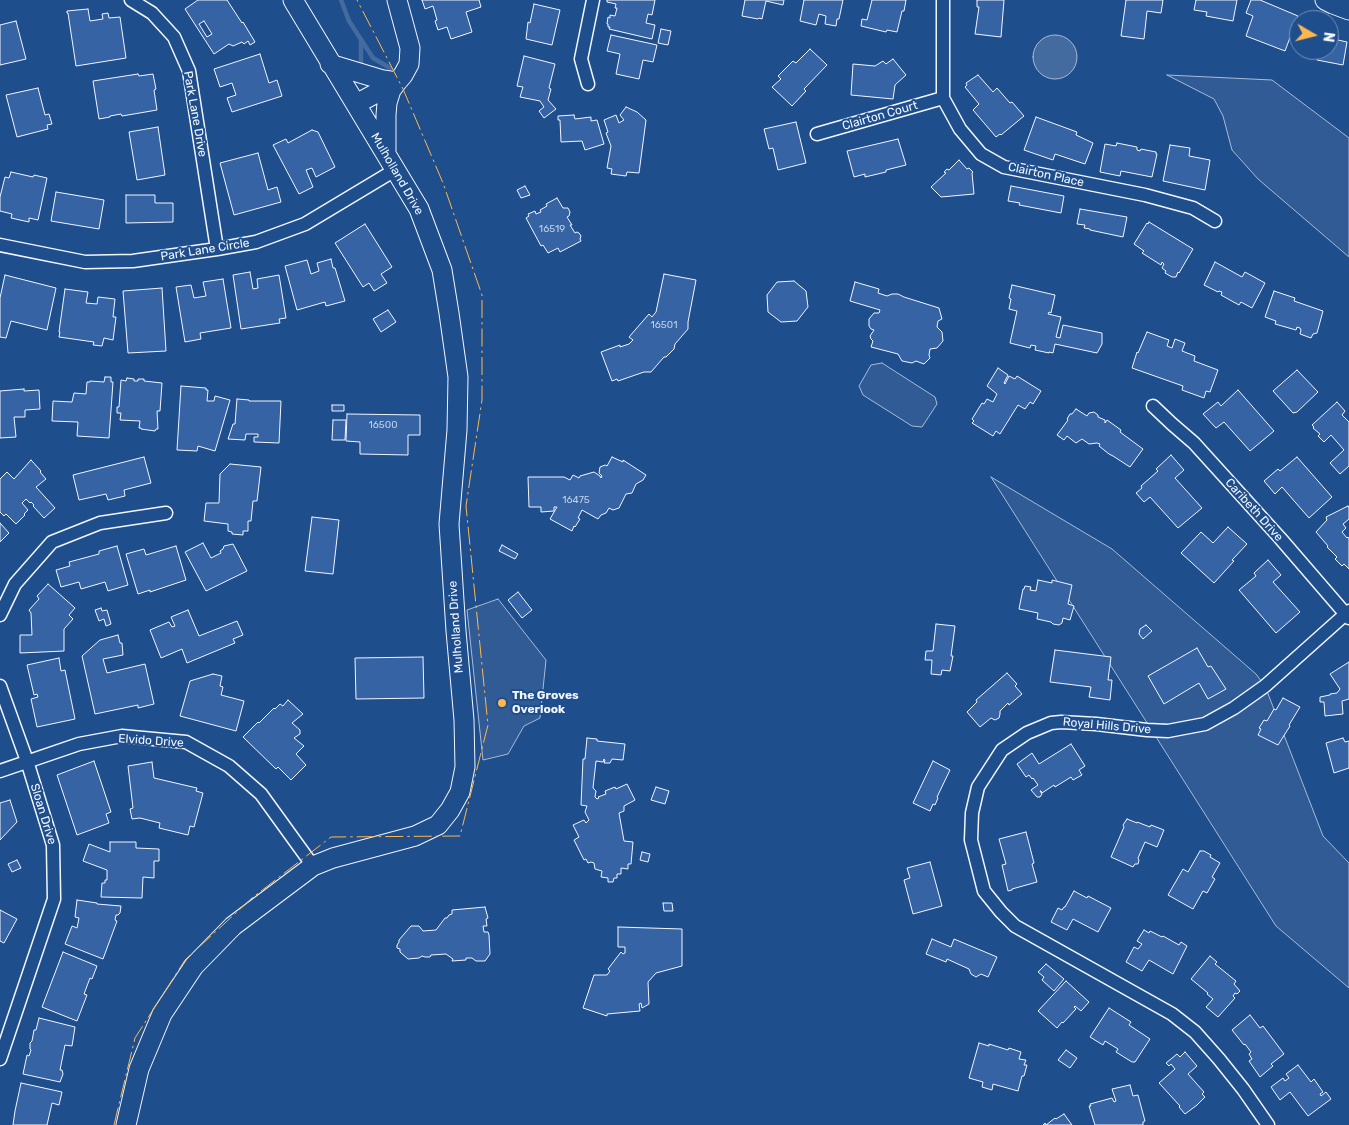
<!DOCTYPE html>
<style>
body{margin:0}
#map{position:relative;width:1349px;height:1125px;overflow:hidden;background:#1f4e8c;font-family:Rubik,sans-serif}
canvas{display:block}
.north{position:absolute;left:1289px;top:10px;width:50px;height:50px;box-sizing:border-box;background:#1f4e8c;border:1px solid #7391ba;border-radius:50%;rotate:98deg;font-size:14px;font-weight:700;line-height:20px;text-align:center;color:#f2f6ff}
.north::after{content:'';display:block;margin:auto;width:18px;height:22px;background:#ffb74d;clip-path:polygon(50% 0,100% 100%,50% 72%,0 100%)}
</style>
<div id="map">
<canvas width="1349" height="1125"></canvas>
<div class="north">N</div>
</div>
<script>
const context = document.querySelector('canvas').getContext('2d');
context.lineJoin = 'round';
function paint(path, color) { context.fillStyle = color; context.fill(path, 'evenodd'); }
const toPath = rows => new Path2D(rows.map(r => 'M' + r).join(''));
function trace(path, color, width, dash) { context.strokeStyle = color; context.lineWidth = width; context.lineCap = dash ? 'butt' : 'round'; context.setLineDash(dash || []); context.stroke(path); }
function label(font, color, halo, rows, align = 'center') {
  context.font = font + ' Rubik,sans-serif'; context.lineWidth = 4; context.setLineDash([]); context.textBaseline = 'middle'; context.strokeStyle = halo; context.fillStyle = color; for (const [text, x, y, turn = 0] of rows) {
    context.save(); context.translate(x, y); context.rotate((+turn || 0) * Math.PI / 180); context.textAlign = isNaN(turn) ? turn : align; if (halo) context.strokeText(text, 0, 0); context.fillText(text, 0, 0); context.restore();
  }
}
const green = toPath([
 [1167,75,1272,80,1349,138,1349,257,1258,179,1232,150,1223,116,1214,99,1167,75],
 [882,363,935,397,937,404,922,427,912,426,863,395,859,386,871,365,882,363],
 [991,477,1112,549,1256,674,1265,686,1323,836,1349,863,1349,988,1276,926,991,477],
 [498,599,546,660,540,718,524,726,508,754,483,760,467,610,498,599]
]);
paint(green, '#305b95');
trace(green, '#a8bbd7', 1);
const water = toPath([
 '1033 57a22 22 0 1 1 44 0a22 22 0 1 1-44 0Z'
]);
paint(water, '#446ba0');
trace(water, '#a8bbd7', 1);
trace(toPath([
 [341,0,349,21,373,58,390,68],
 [361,64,361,40]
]), '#446ba0', 4.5);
const building = toPath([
 [198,0,227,0,242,23,243,22,255,42,250,45,248,41,244,44,242,42,233,46,229,44,214,54,185,9,198,0],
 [204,21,212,34,207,37,199,24,204,21],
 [422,0,479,0,481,7,466,12,472,32,451,39,447,27,438,30,435,21,437,20,433,6,425,9,422,0],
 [607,0,655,0,652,15,648,14,646,23,655,25,652,39,609,29,610,27,608,27,608,24,607,24,608,17,610,18,610,15,615,16,617,8,615,8,616,4,607,2,607,0],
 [745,0,784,0,783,5,766,1,762,19,759,18,758,19,742,16,745,0],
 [804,0,843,0,839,19,837,19,836,26,825,24,826,16,819,14,816,25,800,21,804,0],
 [872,0,906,0,904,11,902,11,897,32,887,30,886,32,861,26,862,19,867,20,872,0],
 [977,0,1004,0,1001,37,975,34,979,7,977,7,977,0],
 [1126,0,1163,0,1161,13,1147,11,1144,39,1121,36,1126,0],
 [1196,0,1237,0,1233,21,1206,16,1207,12,1194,10,1196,0],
 [1251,0,1260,0,1298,16,1285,51,1246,36,1253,16,1246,13,1251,0],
 [534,4,560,10,552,45,526,39,528,22,530,23,534,4],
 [88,9,90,21,103,19,102,14,108,13,109,18,120,17,126,58,76,66,68,13,67,13,67,11,88,9],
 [16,21,26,59,0,65,0,25,16,21],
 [661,29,671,31,668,45,658,43,661,29],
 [611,35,657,45,653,62,643,60,639,79,616,74,620,54,607,51,611,35],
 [1329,38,1347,42,1343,65,1317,60,1317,57,1310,55,1311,50,1329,50,1329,38],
 [810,49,827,65,804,89,806,91,792,106,772,87,781,79,778,76,793,61,796,63,810,49],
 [260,54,269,83,277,80,282,96,232,112,227,98,236,95,232,83,220,87,214,69,260,54],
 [524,56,555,64,549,88,551,89,548,100,556,109,544,118,539,111,544,107,540,101,520,97,523,87,517,86,524,56],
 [893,59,906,75,895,85,893,99,851,95,853,64,875,66,883,61,886,64,893,59],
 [138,74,139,76,153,74,156,89,154,90,157,110,122,116,121,114,110,116,110,117,99,119,93,81,138,74],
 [978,75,993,92,997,88,1010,103,1012,102,1024,116,1001,135,1000,134,996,137,973,110,979,104,965,87,967,85,966,83,978,75],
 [38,88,45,115,49,114,52,124,47,125,48,129,17,137,6,95,38,88],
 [626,107,637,112,646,120,639,173,627,172,626,176,611,174,612,169,607,168,611,146,606,133,608,132,604,120,616,115,619,123,624,120,620,115,626,107],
 [574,115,575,119,591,117,591,121,597,120,604,144,585,150,582,141,561,142,560,120,558,120,558,116,574,115],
 [1036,117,1077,132,1076,135,1093,143,1085,164,1055,154,1053,160,1024,150,1036,117],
 [796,122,806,163,778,170,773,148,769,149,764,129,796,122],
 [158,127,165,175,137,180,129,132,158,127],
 [312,130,318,132,335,167,316,177,312,168,306,170,313,187,299,194,273,145,286,139,288,143,312,130],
 [898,139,906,165,886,170,886,172,865,177,865,174,854,177,847,151,898,139],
 [1117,143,1137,147,1137,150,1140,151,1141,149,1156,152,1156,154,1157,154,1152,177,1121,171,1120,176,1100,172,1105,144,1116,146,1117,143],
 [1170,145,1190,148,1189,156,1210,160,1205,190,1163,181,1170,145],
 [258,153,268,190,277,187,281,202,234,215,220,163,258,153],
 [959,160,967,169,969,168,973,172,972,173,974,194,941,197,931,187,946,173,944,172,947,169,949,170,959,160],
 [11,172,33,177,34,175,47,178,38,220,29,218,29,222,11,218,12,214,0,211,0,197,5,177,9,178,11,172],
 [525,186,530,195,521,198,517,190,525,186],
 [1011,186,1064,196,1061,213,1019,205,1020,203,1008,201,1011,186],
 [56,192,104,200,99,229,51,221,56,192],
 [126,195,155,195,155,203,173,203,173,222,126,223,126,195],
 [557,198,563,208,568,208,570,212,569,216,567,217,572,225,570,225,575,233,577,232,579,233,581,236,580,239,581,241,560,252,558,248,548,253,543,245,541,246,526,218,529,216,528,214,535,211,536,214,541,212,540,210,547,206,546,204,557,198],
 [1080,209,1127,217,1123,237,1090,230,1090,229,1084,228,1085,225,1077,224,1080,209],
 [1149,222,1193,249,1179,273,1178,272,1176,277,1172,277,1165,273,1166,271,1162,268,1164,264,1162,262,1161,265,1142,253,1144,251,1134,244,1147,223,1148,224,1149,222],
 [365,224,392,267,381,274,387,283,374,291,369,283,363,287,335,243,365,224],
 [331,259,333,268,335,268,345,301,326,306,325,302,297,310,285,266,307,260,311,274,319,271,317,263,331,259],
 [1215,262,1242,277,1245,272,1265,283,1252,308,1241,302,1239,305,1221,295,1222,292,1219,291,1218,292,1204,285,1215,262],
 [250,272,253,289,258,288,257,279,279,275,286,318,279,319,280,323,241,329,233,275,250,272],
 [664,274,696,280,688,322,688,329,675,344,674,349,666,357,664,357,651,372,644,372,618,381,617,379,612,381,601,352,620,345,620,347,629,344,633,340,629,337,649,314,652,317,656,312,664,274],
 [5,275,56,288,47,330,11,321,6,338,0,337,0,298,5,275],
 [223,279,231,328,200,333,201,339,185,342,176,287,191,285,194,298,206,296,203,282,223,279],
 [794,281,806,291,808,307,797,321,781,322,768,312,767,295,777,282,794,281],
 [855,282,879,289,878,293,887,296,892,294,898,294,904,297,939,308,942,319,938,321,937,327,942,332,943,341,937,348,930,349,929,355,930,358,924,364,916,361,912,363,902,361,898,354,871,347,873,341,871,339,870,336,874,330,871,329,869,326,869,319,874,313,879,313,880,310,850,301,855,282],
 [1012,285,1055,295,1051,313,1049,312,1048,314,1061,317,1056,337,1060,338,1063,325,1102,333,1102,344,1097,353,1055,344,1053,353,1049,352,1049,353,1035,350,1036,346,1031,345,1030,348,1010,343,1017,311,1009,309,1011,299,1009,298,1012,285],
 [162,288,166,351,128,353,123,291,162,288],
 [65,289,88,292,86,303,97,304,98,297,115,299,113,317,116,317,113,340,104,338,102,346,93,345,94,342,59,337,60,332,59,332,65,289],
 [1274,291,1295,298,1294,301,1323,311,1317,333,1313,334,1311,338,1300,334,1301,330,1300,328,1297,327,1296,330,1275,324,1276,321,1265,317,1274,291],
 [388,310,396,322,381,332,373,319,388,310],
 [1147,332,1169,340,1167,346,1172,348,1175,339,1185,343,1182,351,1195,356,1194,361,1218,370,1210,392,1206,391,1204,398,1182,390,1183,386,1132,368,1137,352,1138,353,1147,332],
 [998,368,1008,375,1004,383,1005,384,1009,376,1015,379,1017,376,1041,391,1033,404,1030,402,1025,409,1018,405,1000,434,996,431,993,436,972,423,974,421,972,419,982,403,984,404,987,399,993,402,997,394,987,386,998,368],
 [1297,370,1318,392,1297,412,1293,413,1273,391,1297,370],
 [105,377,111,377,111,382,113,382,109,438,77,436,78,422,52,421,53,401,72,402,74,393,86,394,87,382,90,382,90,381,104,382,105,377],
 [127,378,134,379,134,381,138,381,138,379,144,379,144,381,162,383,160,411,157,411,158,429,156,429,155,431,141,429,141,428,139,428,140,421,120,420,121,413,117,413,117,407,119,407,121,380,126,381,127,378],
 [181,386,206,388,206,390,208,390,207,401,214,401,215,396,230,400,215,451,198,446,197,451,177,450,181,386],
 [24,389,24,391,39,390,40,409,25,410,25,417,14,417,16,437,0,438,0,391,24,389],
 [1238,390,1274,431,1250,451,1224,422,1216,428,1203,414,1218,402,1221,406,1238,390],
 [237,399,249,400,249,401,281,401,279,443,254,442,254,437,258,437,258,434,246,434,245,440,228,439,233,424,235,424,237,399],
 [1337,402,1345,411,1342,415,1349,422,1349,466,1340,474,1330,463,1344,450,1331,435,1324,442,1318,436,1320,434,1313,428,1314,427,1312,425,1337,402],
 [332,405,344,405,344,411,332,411,332,405],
 [1076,409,1087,416,1089,413,1094,412,1098,415,1098,417,1105,420,1105,423,1107,420,1121,430,1120,432,1124,435,1143,449,1130,467,1113,456,1109,454,1099,446,1100,444,1097,443,1089,444,1082,439,1076,443,1067,436,1064,440,1057,435,1068,420,1067,419,1070,414,1072,414,1076,409],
 [347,414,420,415,420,435,408,435,408,455,360,454,360,442,346,441,347,414],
 [333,420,346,420,345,440,332,440,333,420],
 [1171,455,1184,470,1175,478,1202,508,1178,528,1150,497,1144,502,1136,493,1142,488,1141,486,1158,471,1156,469,1171,455],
 [144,457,151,483,124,490,125,496,108,500,106,494,79,500,73,475,144,457],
 [612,457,623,462,623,460,646,475,643,480,636,484,632,493,626,494,619,508,613,510,609,508,606,513,601,515,598,519,582,510,578,518,580,519,575,527,574,526,572,531,550,519,557,507,554,507,554,511,541,512,541,507,529,507,528,477,564,477,570,480,573,475,579,478,580,476,594,472,600,476,601,478,602,476,599,473,600,467,605,465,607,466,612,457],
 [1297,457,1332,497,1309,518,1282,487,1275,494,1264,481,1278,469,1280,471,1297,457],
 [31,460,41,471,40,472,46,479,36,487,55,508,44,518,33,506,34,505,31,502,30,503,26,499,22,503,28,510,24,514,25,515,16,524,6,514,4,516,0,512,0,479,7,472,14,479,31,460],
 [230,464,261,467,257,501,253,501,251,521,248,521,248,531,243,531,243,535,232,534,232,532,228,531,228,524,204,521,206,503,219,503,220,474,230,464],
 [1348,506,1349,508,1349,519,1343,524,1346,528,1342,532,1347,538,1348,537,1349,538,1349,569,1344,564,1342,566,1335,559,1337,557,1327,547,1328,546,1316,532,1327,520,1326,517,1348,506],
 [312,517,339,520,333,574,305,571,312,517],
 [0,523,9,533,0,542,0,523],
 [1228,527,1247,544,1232,560,1234,561,1214,583,1181,553,1201,532,1213,543,1228,527],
 [203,543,211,558,221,553,220,551,223,549,224,546,233,544,247,571,206,591,185,552,203,543],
 [502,545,518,554,515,559,499,551,502,545],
 [117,546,128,585,108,591,105,582,81,589,79,582,61,587,56,570,70,566,69,562,99,554,99,551,117,546],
 [176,546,186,580,150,592,150,590,138,594,126,554,144,549,146,555,176,546],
 [1268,560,1281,575,1273,582,1300,612,1276,633,1239,590,1256,576,1254,573,1268,560],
 [1038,580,1052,583,1052,580,1072,585,1068,604,1074,606,1070,620,1063,618,1062,623,1059,625,1053,624,1051,622,1037,619,1038,613,1019,609,1023,589,1024,589,1025,586,1031,587,1030,590,1036,591,1038,580],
 [48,584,75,608,69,615,73,619,64,629,64,651,20,653,20,635,32,635,31,613,29,610,39,599,37,596,48,584],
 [518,592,532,610,522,618,508,600,518,592],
 [101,608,102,611,107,610,111,624,106,626,104,619,99,621,95,610,101,608],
 [188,610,199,636,237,621,243,635,233,639,235,643,187,663,182,649,161,658,150,630,169,622,172,627,175,626,171,617,188,610],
 [936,624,955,626,951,656,953,656,950,671,942,670,941,675,931,674,932,660,925,660,926,651,933,651,936,624],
 [1146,625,1152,631,1143,639,1139,634,1140,629,1146,625],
 [118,635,120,643,122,643,123,655,103,659,107,673,145,664,154,704,138,708,138,705,95,714,82,656,100,640,118,635],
 [1197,648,1208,667,1211,666,1226,689,1208,699,1199,683,1164,704,1148,676,1197,648],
 [1055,650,1111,657,1108,680,1112,680,1110,700,1089,697,1091,687,1050,682,1055,650],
 [423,657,424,698,356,699,355,658,423,657],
 [59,658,61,671,65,670,75,719,37,727,31,699,38,697,37,694,34,695,27,665,59,658],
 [1349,662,1349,699,1342,701,1343,714,1325,716,1324,702,1320,702,1320,697,1330,695,1330,694,1337,693,1340,689,1330,674,1349,662],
 [1007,673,1017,684,1015,686,1022,694,1009,705,1008,703,1000,711,1000,714,999,718,995,720,991,718,980,727,967,712,977,702,976,700,1007,673],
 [213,674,222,676,220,686,223,687,221,695,244,701,236,731,180,716,190,681,213,674],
 [1283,698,1300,707,1289,725,1290,726,1278,745,1258,735,1261,729,1259,728,1264,720,1267,721,1274,709,1276,710,1283,698],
 [288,700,303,714,292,723,300,730,300,734,294,738,304,746,296,754,306,765,291,780,278,767,276,769,243,737,258,722,259,723,274,708,275,709,280,704,283,706,288,700],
 [587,738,597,739,597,741,625,744,623,760,612,759,610,763,604,763,605,760,604,759,603,762,596,761,593,788,596,791,595,797,597,799,599,798,598,797,606,794,605,791,615,787,616,789,627,784,635,800,624,806,624,811,619,813,624,841,633,842,631,864,628,864,628,869,621,868,621,874,617,874,617,878,614,878,613,882,608,882,608,878,601,877,602,871,595,869,594,863,591,862,588,863,586,859,584,860,574,840,579,837,573,825,584,820,586,823,589,820,585,812,587,806,581,805,583,759,585,759,587,738],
 [1343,738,1345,742,1349,741,1349,768,1334,773,1326,743,1343,738],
 [1071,744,1085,766,1079,770,1082,775,1073,780,1071,777,1055,787,1054,785,1042,793,1041,791,1040,791,1042,794,1040,797,1037,797,1031,790,1038,785,1033,778,1032,779,1029,775,1026,777,1017,764,1032,753,1039,764,1071,744],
 [94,761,111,812,106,814,109,823,77,835,57,775,94,761],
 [933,761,950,770,937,797,938,798,935,805,933,804,930,811,913,803,933,761],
 [152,762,154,778,197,788,196,791,203,793,194,827,190,826,188,835,159,828,160,823,140,818,132,819,130,809,133,808,128,766,152,762],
 [656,787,669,791,665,804,651,800,656,787],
 [10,800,17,822,0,840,0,803,10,800],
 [1127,819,1137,823,1137,822,1150,827,1151,825,1164,830,1157,847,1145,842,1138,858,1139,860,1138,864,1135,864,1133,867,1111,857,1124,827,1123,825,1127,819],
 [1026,832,1034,863,1032,864,1037,882,1012,889,1012,890,1008,891,1002,865,1006,864,999,839,1026,832],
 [110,842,136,842,136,848,159,849,159,861,154,861,154,878,143,877,142,898,101,897,102,883,105,883,105,880,107,880,107,870,83,861,89,844,110,852,110,842],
 [1200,851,1204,851,1211,855,1210,857,1220,863,1212,877,1215,879,1207,893,1203,891,1193,909,1168,895,1183,869,1188,872,1200,851],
 [642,852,650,854,648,862,640,860,642,852],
 [17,860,21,868,12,872,8,864,17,860],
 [930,862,942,906,913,914,904,880,910,878,907,868,930,862],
 [1074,891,1087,898,1088,896,1111,908,1098,932,1073,919,1067,930,1051,922,1058,908,1062,910,1064,907,1065,907,1074,891],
 [77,900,97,903,97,904,121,906,120,913,118,915,116,915,115,920,117,921,103,959,65,944,72,926,77,928,79,918,75,917,77,900],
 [663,903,672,903,673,911,664,911,663,903],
 [485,907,488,918,486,919,487,926,483,926,484,932,488,932,489,935,490,954,485,961,476,961,472,958,466,958,466,960,452,961,453,959,446,954,431,955,430,957,425,957,422,956,419,958,408,959,400,952,400,949,397,948,397,945,399,942,399,940,411,926,419,926,423,931,436,930,445,918,447,918,449,915,452,914,452,910,485,907],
 [0,910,17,919,4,943,0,941,0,910],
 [618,927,682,929,682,966,656,973,648,982,649,1004,642,1008,641,1003,639,1004,640,1011,607,1014,607,1016,583,1008,594,975,607,975,610,971,608,969,621,952,623,954,625,953,625,947,618,947,618,927],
 [1144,930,1149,933,1150,931,1162,937,1163,936,1179,945,1181,942,1187,946,1173,974,1149,960,1142,971,1126,962,1134,947,1138,949,1142,944,1137,941,1144,930],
 [932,939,951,947,954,939,997,957,988,977,981,974,976,977,971,974,969,969,947,959,946,962,926,954,932,939],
 [63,952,97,966,92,979,90,978,84,994,87,995,77,1021,42,1007,63,952],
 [1210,956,1217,962,1215,964,1236,981,1234,984,1240,991,1237,994,1235,993,1233,996,1235,998,1218,1017,1206,1007,1213,999,1207,994,1208,993,1191,979,1210,956],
 [1046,964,1064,979,1054,991,1042,980,1044,977,1038,972,1046,964],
 [1066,981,1089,1002,1081,1011,1075,1006,1074,1007,1076,1009,1063,1023,1062,1022,1057,1028,1038,1011,1066,981],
 [1109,1008,1131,1022,1129,1025,1150,1039,1135,1062,1132,1062,1116,1052,1118,1049,1105,1041,1103,1045,1090,1037,1109,1008],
 [1250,1015,1260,1028,1263,1026,1284,1054,1271,1064,1273,1066,1260,1077,1249,1061,1252,1059,1249,1054,1251,1052,1245,1044,1244,1045,1232,1030,1250,1015],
 [39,1018,75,1027,72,1046,65,1045,60,1070,62,1070,63,1074,60,1082,23,1074,27,1055,29,1056,31,1050,30,1049,30,1043,32,1041,34,1030,36,1030,39,1018],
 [979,1043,989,1046,989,1044,1008,1050,1009,1048,1021,1052,1019,1059,1026,1060,1024,1065,1027,1065,1024,1076,1022,1076,1018,1091,993,1084,992,1090,982,1087,983,1082,969,1078,979,1043],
 [1066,1050,1077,1058,1070,1068,1058,1060,1066,1050],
 [1185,1052,1197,1066,1188,1074,1204,1092,1202,1094,1205,1097,1197,1105,1185,1114,1179,1107,1180,1106,1159,1083,1175,1069,1171,1064,1169,1066,1166,1063,1177,1054,1180,1057,1185,1052],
 [1298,1065,1311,1082,1314,1079,1323,1092,1320,1094,1321,1096,1326,1092,1331,1099,1308,1116,1290,1092,1280,1100,1271,1087,1283,1078,1285,1081,1289,1078,1286,1074,1298,1065],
 [21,1083,62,1092,59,1105,52,1103,47,1125,13,1125,15,1111,21,1083],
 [1130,1085,1133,1096,1138,1095,1145,1121,1143,1122,1143,1125,1095,1125,1089,1106,1091,1106,1090,1104,1112,1098,1114,1102,1116,1101,1112,1089,1130,1085],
 [1064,1114,1072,1125,1043,1125,1045,1123,1046,1125,1055,1118,1056,1119,1064,1114]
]);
paint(building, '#3563a3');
trace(building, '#f2f6ff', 1);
const street = toPath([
 [131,0,152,13,174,37,189,71,217,249],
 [943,0,943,98,960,129,981,154,1004,167,1145,195,1193,208,1215,221],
 [588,84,581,59,593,0],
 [817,134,943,98],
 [0,245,85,262,133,261,217,249,256,242,305,224,395,170],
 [1153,406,1172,424,1194,443,1280,538,1349,618],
 [0,615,15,584,52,542,100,523,166,513],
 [0,686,27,761,53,845,54,899,0,1059],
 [0,771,79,744,122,736,186,742,229,766,261,794,313,866],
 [1268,1125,1243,1089,1219,1059,1195,1032,1172,1014,1015,926,1001,912,984,891,971,840,972,813,978,787,1002,750,1027,733,1051,723,1061,722,1096,724,1147,730,1168,731,1205,724,1234,708,1265,686,1349,611]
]);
const secondary = toPath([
 [1325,0,1333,4,1349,10],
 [330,64,383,80,397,82,391,90,387,103,386,115,386,153],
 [356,104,397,82,403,75,409,64,410,48,397,0],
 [126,1125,139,1069,162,1014,194,966,233,926,313,866,333,858,415,836,438,825,450,810,460,792,465,767,464,720,456,631,449,524,457,430,458,377,449,313,442,270,419,209,293,0]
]);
trace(street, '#f2f6ff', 15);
trace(secondary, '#f2f6ff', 21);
trace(street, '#1f4e8c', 12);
trace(secondary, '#1f4e8c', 19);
trace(toPath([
 [114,1125,135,1038,185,960,252,898,331,837,460,836,488,725,466,506,482,400,482,295,443,183,403,89,357,0]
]), '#ffb74d', 1, [18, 4, 2.5, 4]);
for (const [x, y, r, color] of [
 [502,703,5,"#ffb74d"]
]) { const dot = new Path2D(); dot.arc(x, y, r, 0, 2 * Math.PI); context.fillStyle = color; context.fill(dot); trace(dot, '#1f4e8c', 2); }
label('10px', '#c3d1e8', null, [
 ["16519",552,229],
 ["16501",664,325],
 ["16500",383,425],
 ["16475",576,500]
]);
label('12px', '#f2f6ff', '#1f4e8c', [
 ["Park Lane Drive",195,114,80],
 ["Clairton Court",880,116,-16],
 ["Mulholland Drive",397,174,60],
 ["Clairton Place",1046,175,12],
 ["Park Lane Circle",205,250,-9],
 ["Caribeth Drive",1254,510,48],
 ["Mulholland Drive",456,627,-94],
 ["Royal Hills Drive",1107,726,5],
 ["Elvido Drive",151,741,4],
 ["Sloan Drive",43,814,73]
]);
label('bold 12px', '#f2f6ff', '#1f4e8c', [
 ["The Groves",512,696],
 ["Overlook",512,710]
], 'left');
</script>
